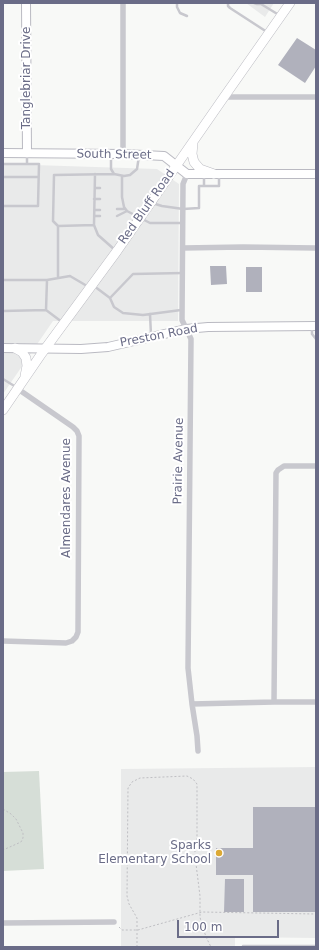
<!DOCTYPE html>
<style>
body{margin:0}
#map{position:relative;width:319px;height:950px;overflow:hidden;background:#f8f9f7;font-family:"DejaVu Sans",sans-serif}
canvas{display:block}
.frame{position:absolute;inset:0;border:4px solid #6a6c87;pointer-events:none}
.scale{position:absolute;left:177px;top:920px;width:102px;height:18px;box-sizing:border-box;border:2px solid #6a6c87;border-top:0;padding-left:5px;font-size:12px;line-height:14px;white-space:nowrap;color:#6a6c87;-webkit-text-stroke:3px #fff;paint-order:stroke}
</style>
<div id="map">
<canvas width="319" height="950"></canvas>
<div class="frame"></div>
<div class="scale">100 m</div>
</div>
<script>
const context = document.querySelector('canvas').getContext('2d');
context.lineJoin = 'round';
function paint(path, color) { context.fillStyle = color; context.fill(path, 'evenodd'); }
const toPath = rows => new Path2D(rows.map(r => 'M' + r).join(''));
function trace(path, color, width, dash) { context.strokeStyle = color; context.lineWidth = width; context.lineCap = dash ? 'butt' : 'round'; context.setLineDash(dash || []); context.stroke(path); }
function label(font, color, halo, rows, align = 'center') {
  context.font = font + ' "DejaVu Sans",sans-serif'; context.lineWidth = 4; context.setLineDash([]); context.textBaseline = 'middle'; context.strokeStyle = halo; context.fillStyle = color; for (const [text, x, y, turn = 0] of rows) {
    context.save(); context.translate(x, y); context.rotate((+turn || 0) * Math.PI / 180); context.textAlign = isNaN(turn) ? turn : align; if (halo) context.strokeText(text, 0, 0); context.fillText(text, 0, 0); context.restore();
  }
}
paint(toPath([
 [246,3,274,3,265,17],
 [3,164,157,169,179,184,178,321,53,321,3,394],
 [316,767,316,938,235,937,235,947,121,947,121,769]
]), '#e9eaea');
paint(toPath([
 [39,771,44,869,3,871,3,772]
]), '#d6ded7');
paint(toPath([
 [297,38,316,50,316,66,305,83,278,65],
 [210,266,226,266,227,284,211,285],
 [246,267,262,267,262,292,246,292],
 [253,807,316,807,316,912,253,912,253,875,216,875,216,848,253,848],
 [225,879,244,879,244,912,224,912]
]), '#b0b1bc');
const secondary = toPath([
 [26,3,27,153],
 [3,153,123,154,164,156,187,174,316,174],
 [3,348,81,349,108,347,186,329,208,327,316,326]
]);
const primary = toPath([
 [193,143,192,154,194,162,200,169,214,174],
 [15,348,22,352,26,358,27,366,25,376],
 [3,410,42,353,117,251,224,97,290,3]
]);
trace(secondary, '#babac2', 10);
trace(primary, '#bbbbc2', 10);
trace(toPath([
 [3,809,11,814,16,819,23,833,23,838,21,842,3,850],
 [119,927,122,930,138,930,202,912,316,914],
 [137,947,137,918,129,904,127,896,128,788,132,782,140,778,187,776,193,779,197,784,197,840,195,849,195,856,200,896,200,917,202,926,207,939,211,947]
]), '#bfbfc3', 1, [2, 2]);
trace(toPath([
 [177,3,177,7,180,13,187,16],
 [228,3,228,6,230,8,267,32],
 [254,3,257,4,261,4],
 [262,3,261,4,279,15],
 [111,155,111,169,114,174,124,176,130,175,137,169,139,156],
 [3,164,39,164,38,206,3,206],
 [27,164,27,154],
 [122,176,122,197,124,207,127,211,150,223,183,223],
 [3,177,38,177],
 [204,186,204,175],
 [95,188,100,188],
 [94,199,100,199],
 [152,203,162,206,183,209,199,208,199,186,219,186,219,176],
 [117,209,125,209],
 [95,210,100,210],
 [95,216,100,216],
 [117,216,127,211],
 [94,225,98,235,115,250],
 [58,226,53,221,54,175,114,174],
 [58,278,58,226,94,225,95,174],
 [3,280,47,280,70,276,87,286],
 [94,286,110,298,114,307,123,313,143,315,181,310],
 [110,298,133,274,183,273],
 [46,310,62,322],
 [3,311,46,310,47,280],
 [150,314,151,335],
 [312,327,312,334,316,339],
 [3,379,16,387],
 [243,947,243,946,316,946]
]), '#c8c8ce', 2.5);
trace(toPath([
 [123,3,123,154],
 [224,97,316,97],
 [187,174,183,184,182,320,191,339,188,668,192,704,197,736,198,751],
 [183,248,243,247,316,248],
 [3,641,66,643,72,641,76,637,78,632,79,436,77,431,73,427,18,389],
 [274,702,276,473,278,470,284,466,316,466],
 [192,704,274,702,316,702],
 [3,923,114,922]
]), '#c8c8ce', 5.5);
trace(secondary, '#fff', 8);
trace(primary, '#fff', 9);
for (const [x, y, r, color] of [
 [219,853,4,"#dca934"]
]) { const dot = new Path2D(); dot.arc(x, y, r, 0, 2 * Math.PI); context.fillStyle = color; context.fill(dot); trace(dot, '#fff', 1.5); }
label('12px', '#6a6c87', '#fff', [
 ["Tanglebriar Drive",27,78,-90],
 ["South Street",114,155,1],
 ["Red Bluff Road",147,207,-55],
 ["Preston Road",159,336,-11],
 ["Prairie Avenue",179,461,-89],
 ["Almendares Avenue",67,498,-90]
]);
label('12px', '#6a6c87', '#fff', [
 ["Sparks",211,846],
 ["Elementary School",211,860]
], 'right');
</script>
